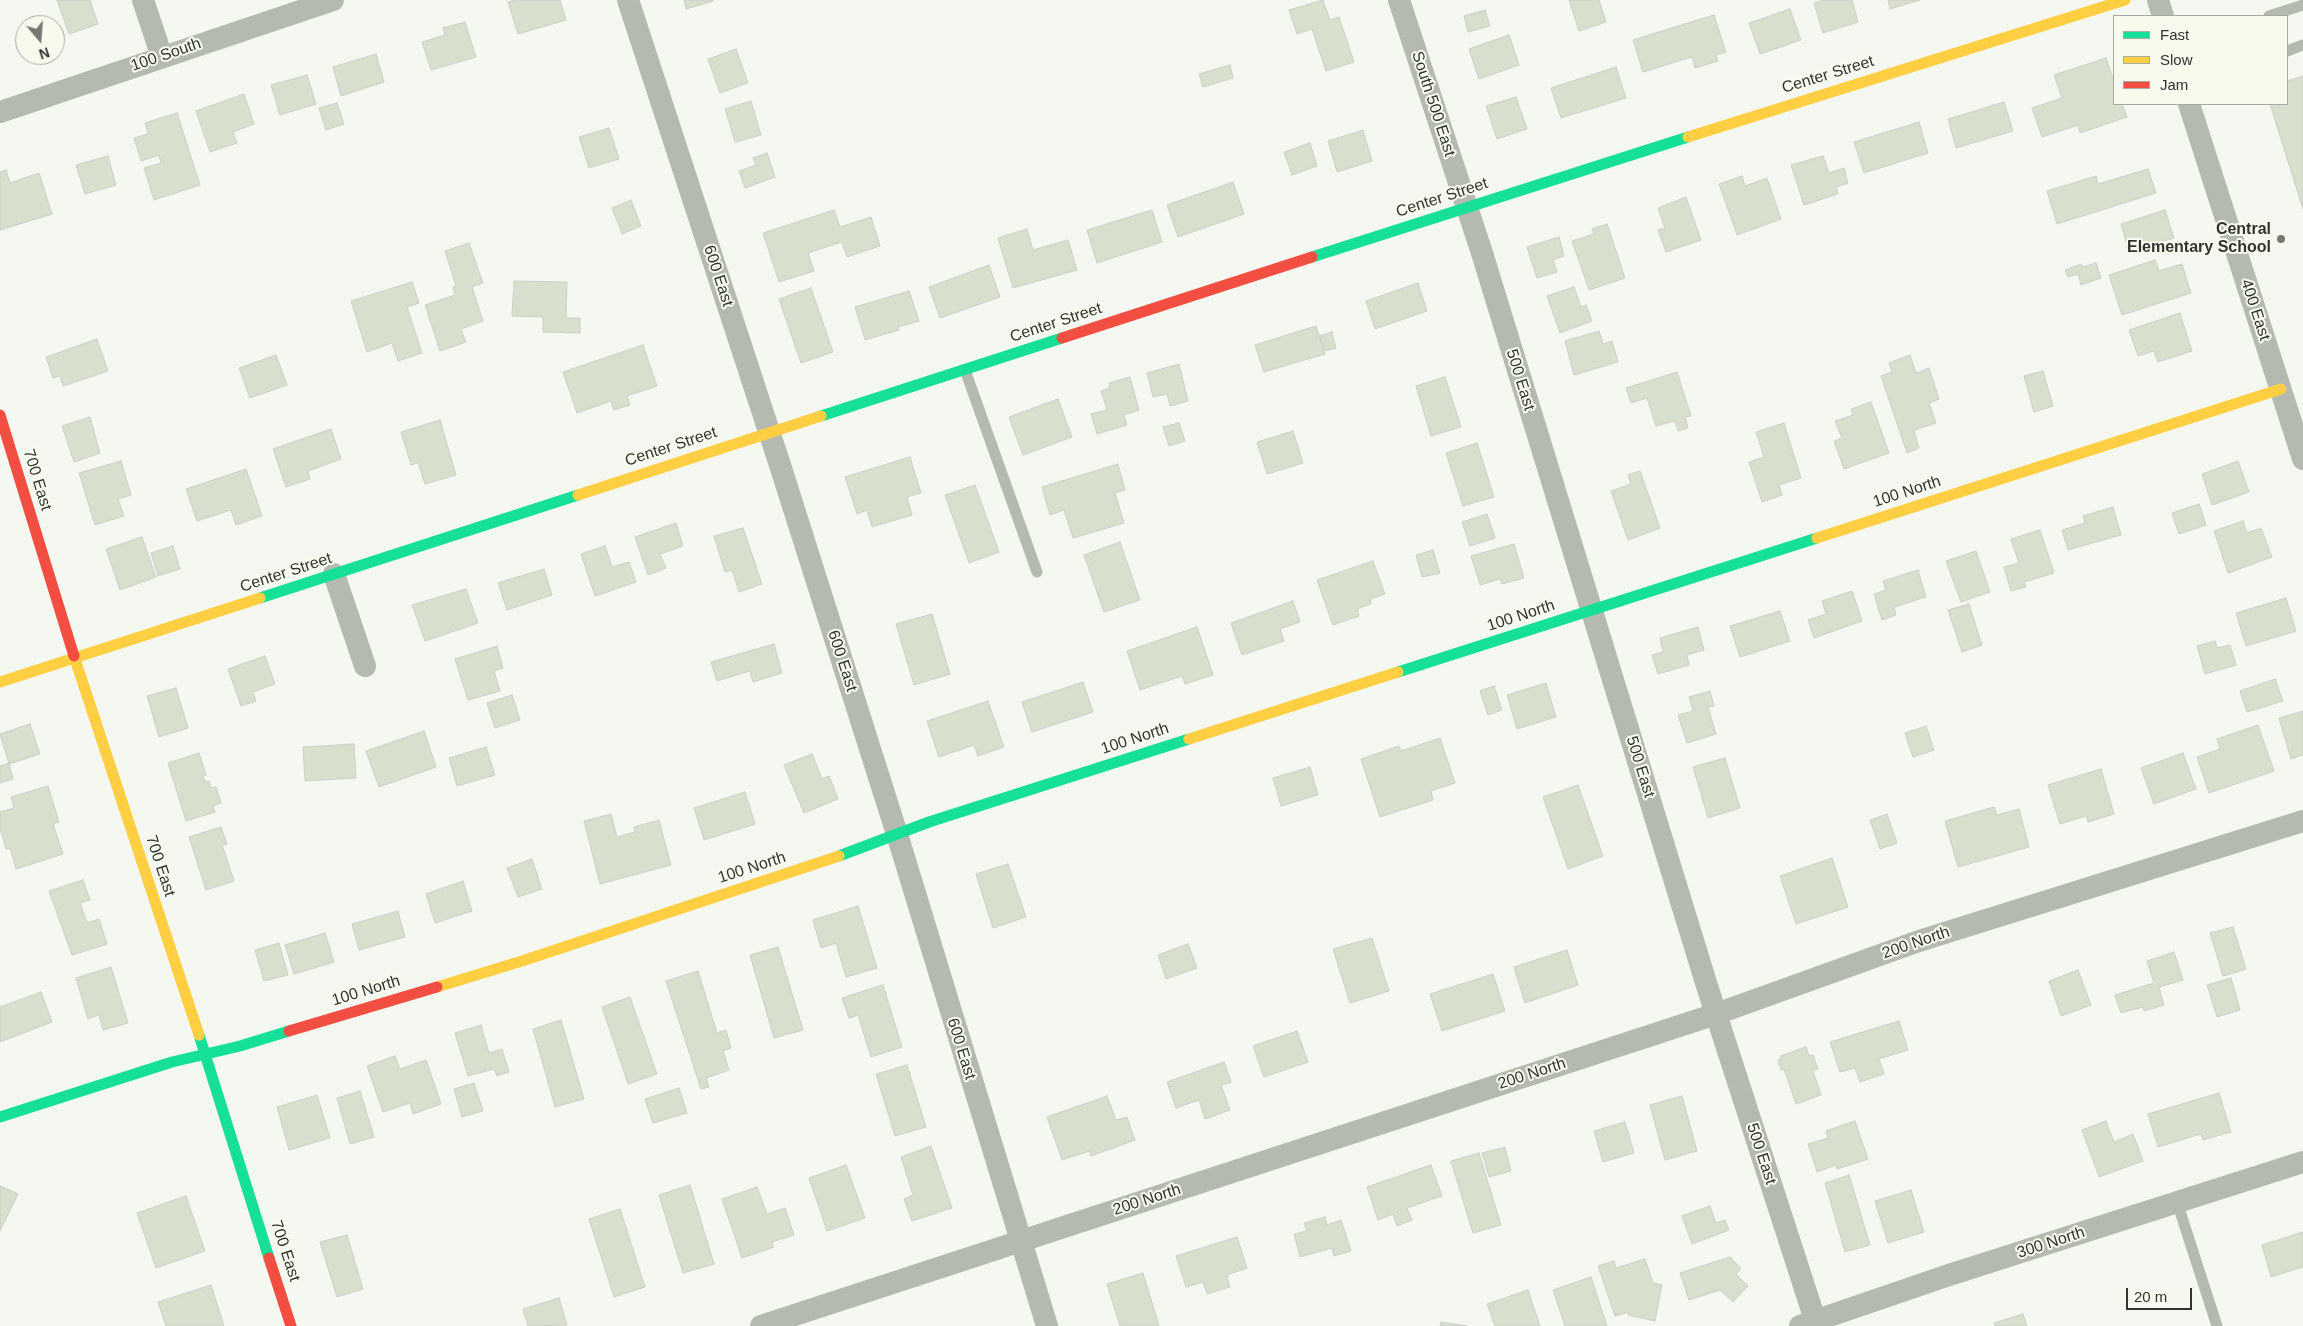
<!DOCTYPE html>
<style>
body{margin:0}
#map{position:relative;width:2303px;height:1326px;overflow:hidden;background:#f5f8f1;font-family:Helvetica,sans-serif}
canvas{display:block}
.legend{position:absolute;left:2113px;top:15px;width:175px;height:90px;box-sizing:border-box;background:#f6fbee;border:1px solid #a8aba2;margin:0;padding:6px 9px;list-style:none;font-size:15px;color:#32342f}
.legend li{display:flex;align-items:center;gap:10px;height:25px}
.legend b{width:25px;border:1px solid #a8aba2}
.north{position:absolute;left:15px;top:15px;width:50px;height:50px;box-sizing:border-box;background:#f6fbee;border:1px solid #a8aba2;border-radius:50%;rotate:162deg;font-size:14px;font-weight:700;line-height:20px;text-align:center;color:#32342f}
.north::after{content:'';display:block;margin:auto;width:18px;height:22px;background:#767973;clip-path:polygon(50% 0,100% 100%,50% 72%,0 100%)}
.scale{position:absolute;left:2126px;top:1288px;width:66px;height:22px;box-sizing:border-box;border:2px solid #32342f;border-top:0;padding-left:6px;font-size:15px;line-height:18px;white-space:nowrap;color:#32342f;-webkit-text-stroke:4px #f6fbee;paint-order:stroke}
</style>
<div id="map">
<canvas width="2303" height="1326"></canvas>
<ul class="legend">
<li><b style="height:6px;background:#16e098"></b>Fast</li>
<li><b style="height:6px;background:#ffcf43"></b>Slow</li>
<li><b style="height:6px;background:#f24e42"></b>Jam</li>
</ul>
<div class="north">N</div>
<div class="scale">20 m</div>
</div>
<script>
const context = document.querySelector('canvas').getContext('2d');
context.lineJoin = 'round';
function paint(path, color) { context.fillStyle = color; context.fill(path, 'evenodd'); }
const toPath = rows => new Path2D(rows.map(r => 'M' + r).join(''));
function trace(path, color, width, dash) { context.strokeStyle = color; context.lineWidth = width; context.lineCap = dash ? 'butt' : 'round'; context.setLineDash(dash || []); context.stroke(path); }
function label(font, color, halo, rows, align = 'center') {
  context.font = font + ' Helvetica,sans-serif'; context.lineWidth = 4; context.setLineDash([]); context.textBaseline = 'middle'; context.strokeStyle = halo; context.fillStyle = color; for (const [text, x, y, turn = 0] of rows) {
    context.save(); context.translate(x, y); context.rotate((+turn || 0) * Math.PI / 180); context.textAlign = isNaN(turn) ? turn : align; if (halo) context.strokeText(text, 0, 0); context.fillText(text, 0, 0); context.restore();
  }
}
const building = toPath([
 [57,0,90,0,98,24,69,34,57,0],
 [515,0,560,0,566,20,518,34,508,2,515,0],
 [684,0,713,0,713,1,686,9,684,0],
 [1323,0,1330,20,1339,17,1354,62,1326,71,1312,29,1297,34,1289,10,1323,0],
 [1569,0,1599,0,1606,22,1579,31,1569,0],
 [1824,0,1852,0,1858,22,1823,33,1814,3,1824,0],
 [1888,0,1920,0,1890,9,1888,0],
 [1790,9,1801,40,1760,54,1749,23,1790,9],
 [1485,10,1490,26,1468,32,1464,16,1485,10],
 [1714,15,1726,52,1716,55,1718,61,1695,68,1692,57,1643,72,1633,40,1714,15],
 [465,22,476,57,431,70,422,42,445,35,443,28,465,22],
 [1509,35,1519,65,1479,79,1469,49,1509,35],
 [736,49,748,83,720,93,708,59,736,49],
 [376,54,384,82,341,96,333,67,376,54],
 [2106,58,2114,81,2114,104,2122,104,2127,117,2080,133,2078,125,2042,137,2032,108,2062,98,2054,75,2106,58],
 [1230,65,1233,78,1203,87,1199,74,1230,65],
 [1616,67,1626,98,1561,118,1551,88,1616,67],
 [307,75,316,104,280,115,271,85,307,75],
 [2303,76,2303,209,2270,104,2287,104,2287,81,2303,76],
 [244,94,254,124,233,132,237,143,210,152,196,111,244,94],
 [1516,97,1527,129,1497,139,1486,106,1516,97],
 [751,101,761,135,735,142,725,109,751,101],
 [2004,102,2013,131,1956,148,1948,119,2004,102],
 [337,103,344,124,326,130,319,108,337,103],
 [177,113,200,185,154,200,144,168,161,163,159,155,141,161,134,138,148,134,145,123,177,113],
 [1919,122,1928,153,1864,173,1854,142,1919,122],
 [609,128,619,159,589,168,579,137,609,128],
 [1363,130,1372,161,1337,172,1328,141,1363,130],
 [1310,143,1317,166,1292,175,1284,152,1310,143],
 [767,153,775,177,745,188,739,171,756,165,753,158,767,153],
 [108,156,116,185,85,194,76,165,108,156],
 [1823,156,1829,173,1844,168,1848,183,1836,187,1838,194,1804,205,1791,165,1823,156],
 [2148,169,2156,193,2057,224,2047,191,2096,176,2098,184,2148,169],
 [6,170,10,183,39,173,52,214,0,230,0,172,6,170],
 [1742,176,1745,186,1767,178,1781,219,1737,235,1719,184,1742,176],
 [1233,182,1244,214,1178,237,1167,205,1233,182],
 [1686,197,1701,240,1666,252,1658,230,1665,228,1658,208,1686,197],
 [631,200,641,226,622,234,612,208,631,200],
 [834,210,840,227,871,217,880,246,847,257,842,242,808,253,814,271,779,282,763,233,834,210],
 [1152,210,1162,242,1097,263,1087,230,1152,210],
 [2165,210,2174,238,2129,252,2121,224,2165,210],
 [1607,224,1625,278,1589,290,1572,241,1594,234,1592,229,1607,224],
 [1027,229,1033,250,1068,240,1077,270,1013,288,998,238,1027,229],
 [1559,237,1564,256,1553,260,1557,272,1537,278,1527,247,1559,237],
 [469,243,483,283,472,287,483,321,461,329,466,342,440,351,425,305,455,295,453,287,456,286,445,251,469,243],
 [2155,260,2159,271,2182,264,2191,293,2122,315,2109,275,2155,260],
 [2096,263,2101,278,2081,285,2078,274,2068,277,2065,270,2081,264,2083,267,2096,263],
 [989,265,1000,297,940,318,929,287,989,265],
 [514,281,567,282,566,318,580,318,580,333,543,332,543,317,512,316,514,281],
 [412,282,419,303,407,307,422,353,398,361,392,343,367,352,351,301,412,282],
 [1418,283,1427,311,1375,329,1366,301,1418,283],
 [1574,287,1581,307,1586,305,1592,321,1560,333,1547,296,1574,287],
 [811,288,833,352,801,363,779,299,811,288],
 [909,291,919,321,898,327,899,330,865,340,855,307,909,291],
 [2180,313,2192,351,2158,362,2154,351,2138,356,2129,330,2180,313],
 [1316,326,1325,354,1264,372,1255,345,1316,326],
 [1599,331,1603,344,1612,341,1618,362,1574,375,1565,341,1599,331],
 [1332,332,1336,348,1325,351,1320,336,1332,332],
 [97,339,108,371,63,386,60,376,53,378,46,357,97,339],
 [643,345,657,386,627,396,630,405,614,410,611,401,577,413,563,372,643,345],
 [276,355,287,385,250,398,239,368,276,355],
 [1910,355,1916,373,1929,368,1939,399,1929,403,1936,423,1914,430,1919,448,1907,453,1881,376,1892,372,1889,363,1910,355],
 [1179,364,1188,401,1170,406,1167,394,1153,397,1147,373,1179,364],
 [2043,371,2053,406,2034,412,2024,376,2043,371],
 [1677,372,1691,416,1685,417,1688,428,1678,431,1675,421,1656,426,1647,398,1631,403,1626,388,1677,372],
 [1130,377,1139,410,1124,415,1127,425,1097,434,1091,414,1107,410,1101,391,1110,388,1109,383,1130,377],
 [1445,377,1461,427,1431,436,1416,386,1445,377],
 [1058,399,1072,437,1023,455,1009,417,1058,399],
 [1871,402,1889,453,1844,469,1834,441,1842,438,1835,421,1853,415,1851,409,1871,402],
 [90,417,100,453,74,462,62,426,90,417],
 [440,420,456,475,425,484,418,463,411,465,401,432,440,420],
 [1179,423,1185,441,1169,446,1163,427,1179,423],
 [1784,423,1801,478,1779,485,1782,495,1762,502,1749,462,1764,457,1756,432,1784,423],
 [331,429,341,459,308,471,310,479,286,487,273,449,331,429],
 [1293,431,1303,463,1267,474,1257,442,1293,431],
 [1477,443,1494,497,1463,506,1446,453,1477,443],
 [910,457,921,493,907,497,912,515,872,527,867,510,857,514,845,477,910,457],
 [121,461,131,495,118,499,124,516,95,525,79,473,121,461],
 [2238,461,2249,492,2212,505,2202,474,2238,461],
 [1118,464,1125,490,1115,493,1124,523,1073,538,1064,510,1050,515,1042,487,1118,464],
 [246,469,262,516,236,525,231,510,197,521,186,489,246,469],
 [1640,471,1660,528,1628,540,1611,491,1631,484,1628,475,1640,471],
 [975,485,999,552,969,563,945,495,975,485],
 [2199,504,2206,525,2179,534,2172,513,2199,504],
 [2113,507,2121,535,2068,550,2062,530,2085,523,2083,516,2113,507],
 [1487,514,1495,538,1470,546,1462,522,1487,514],
 [2243,521,2247,533,2261,528,2272,557,2228,573,2214,531,2243,521],
 [676,523,683,546,660,554,666,568,648,575,635,537,676,523],
 [743,528,762,584,739,592,732,570,725,572,714,536,743,528],
 [2040,530,2054,573,2024,582,2026,587,2011,591,2004,567,2019,563,2011,539,2040,530],
 [142,537,156,577,120,590,106,549,142,537],
 [1120,542,1140,600,1104,612,1084,555,1120,542],
 [1514,544,1524,578,1502,584,1500,579,1480,585,1471,556,1514,544],
 [173,546,180,569,158,576,151,553,173,546],
 [605,546,612,567,629,562,636,582,595,596,581,554,605,546],
 [1433,550,1440,573,1422,577,1416,555,1433,550],
 [1976,551,1990,592,1961,602,1946,561,1976,551],
 [1373,561,1385,594,1370,599,1371,604,1357,609,1359,616,1333,625,1317,580,1373,561],
 [544,569,552,595,507,610,498,583,544,569],
 [1918,570,1926,597,1894,607,1896,615,1882,620,1874,594,1886,590,1883,581,1918,570],
 [466,589,478,623,425,641,412,605,466,589],
 [1852,591,1862,621,1814,638,1808,620,1826,614,1822,601,1852,591],
 [2286,598,2296,631,2246,646,2236,613,2286,598],
 [1293,601,1300,622,1280,629,1284,641,1242,655,1231,623,1293,601],
 [1969,604,1982,645,1962,652,1948,610,1969,604],
 [1780,611,1790,641,1740,657,1730,626,1780,611],
 [932,614,950,674,914,685,896,624,932,614],
 [1197,627,1213,675,1185,684,1182,676,1140,690,1127,651,1197,627],
 [1698,627,1704,650,1687,655,1689,665,1658,674,1652,655,1663,652,1660,638,1698,627],
 [2215,641,2217,648,2230,645,2236,665,2205,674,2197,646,2215,641],
 [774,644,782,673,753,682,750,671,717,681,711,662,774,644],
 [497,646,503,668,494,671,500,691,468,700,455,659,497,646],
 [265,656,275,684,253,692,256,701,241,706,228,669,265,656],
 [2275,679,2283,701,2247,712,2240,691,2275,679],
 [1083,682,1093,712,1032,732,1022,702,1083,682],
 [1546,683,1556,717,1517,729,1507,695,1546,683],
 [1494,686,1502,710,1488,715,1480,691,1494,686],
 [176,688,188,728,159,737,147,696,176,688],
 [1710,691,1714,706,1708,707,1716,734,1687,743,1678,715,1693,711,1689,697,1710,691],
 [512,695,520,720,495,728,487,703,512,695],
 [988,701,1004,747,978,756,974,745,939,757,927,721,988,701],
 [2303,711,2303,755,2291,759,2279,718,2303,711],
 [30,724,40,754,9,764,0,734,30,724],
 [2258,725,2274,771,2209,793,2197,757,2220,749,2217,739,2258,725],
 [1926,726,1934,750,1913,757,1905,733,1926,726],
 [424,731,436,767,379,787,366,751,424,731],
 [1440,738,1455,783,1431,791,1433,800,1380,817,1361,759,1399,746,1401,751,1440,738],
 [354,744,356,778,305,781,303,747,354,744],
 [486,747,495,775,457,786,449,758,486,747],
 [199,753,206,775,203,776,205,782,209,781,211,788,216,787,221,803,213,806,215,812,186,821,168,763,199,753],
 [2183,753,2196,789,2154,804,2141,768,2183,753],
 [812,754,822,779,829,776,838,799,804,813,784,765,812,754],
 [1725,758,1740,808,1708,818,1693,767,1725,758],
 [9,763,13,779,0,783,0,766,9,763],
 [1310,767,1318,795,1281,806,1273,778,1310,767],
 [2101,769,2114,814,2088,822,2086,816,2060,824,2048,785,2101,769],
 [1578,785,1603,856,1568,869,1543,797,1578,785],
 [48,786,59,822,53,824,63,854,16,869,10,848,6,849,0,828,0,812,14,808,11,797,48,786],
 [745,792,755,824,704,840,694,808,745,792],
 [1994,807,1997,815,2019,809,2029,847,1958,867,1945,821,1994,807],
 [611,814,617,837,635,832,634,827,659,820,671,865,600,884,584,821,611,814],
 [1887,814,1897,843,1880,849,1870,820,1887,814],
 [221,827,227,844,222,845,234,881,206,890,189,837,221,827],
 [1832,858,1848,907,1796,924,1780,876,1832,858],
 [532,859,542,889,518,897,507,868,532,859],
 [1008,864,1026,917,993,928,976,874,1008,864],
 [83,880,90,900,80,903,87,923,99,919,107,944,72,955,49,891,83,880],
 [463,881,472,911,435,923,426,894,463,881],
 [858,906,877,968,846,977,836,943,821,948,813,920,858,906],
 [398,911,405,937,359,950,352,924,398,911],
 [2233,927,2246,969,2223,976,2210,933,2233,927],
 [325,933,334,962,294,974,285,945,325,933],
 [1372,938,1389,991,1350,1003,1333,949,1372,938],
 [279,943,288,975,264,981,255,950,279,943],
 [1188,944,1197,968,1166,979,1158,955,1188,944],
 [778,947,803,1030,774,1038,750,955,778,947],
 [1567,950,1578,985,1525,1003,1514,967,1567,950],
 [2174,952,2183,980,2159,987,2164,1005,2144,1011,2143,1007,2121,1013,2115,995,2154,983,2147,961,2174,952],
 [111,967,128,1023,103,1030,99,1015,88,1019,76,978,111,967],
 [2078,970,2091,1005,2061,1016,2049,981,2078,970],
 [698,971,717,1033,726,1030,731,1048,723,1051,729,1070,706,1078,709,1087,701,1089,666,981,698,971],
 [1493,974,1505,1011,1442,1031,1430,994,1493,974],
 [2231,978,2240,1010,2217,1017,2207,985,2231,978],
 [883,985,902,1047,871,1057,858,1015,849,1018,842,998,883,985],
 [41,992,52,1022,0,1042,0,1007,41,992],
 [630,997,657,1074,628,1084,602,1007,630,997],
 [561,1020,584,1099,555,1107,533,1029,561,1020],
 [1899,1021,1908,1050,1879,1059,1884,1074,1860,1082,1855,1068,1840,1072,1830,1042,1899,1021],
 [481,1025,489,1053,502,1049,509,1072,497,1076,494,1069,468,1076,455,1033,481,1025],
 [1297,1031,1308,1062,1264,1077,1253,1046,1297,1031],
 [1806,1047,1809,1056,1813,1055,1818,1069,1813,1071,1821,1095,1796,1104,1784,1069,1781,1070,1778,1060,1781,1059,1780,1056,1806,1047],
 [395,1056,400,1069,426,1060,441,1104,413,1114,410,1103,383,1112,367,1066,395,1056],
 [1224,1062,1231,1082,1221,1085,1230,1110,1205,1119,1199,1100,1176,1108,1167,1082,1224,1062],
 [907,1065,926,1127,895,1136,876,1074,907,1065],
 [474,1083,483,1111,462,1117,454,1089,474,1083],
 [679,1088,687,1113,653,1123,645,1099,679,1088],
 [360,1091,374,1137,350,1144,337,1098,360,1091],
 [2219,1093,2231,1132,2203,1140,2201,1134,2158,1147,2148,1114,2219,1093],
 [317,1095,330,1138,289,1150,277,1107,317,1095],
 [1107,1096,1116,1120,1127,1117,1135,1140,1091,1156,1089,1151,1062,1160,1047,1117,1107,1096],
 [1682,1096,1697,1151,1665,1160,1650,1105,1682,1096],
 [1855,1121,1868,1159,1837,1169,1836,1165,1817,1172,1808,1144,1828,1138,1826,1131,1855,1121],
 [2106,1121,2114,1142,2133,1134,2143,1161,2099,1177,2082,1130,2106,1121],
 [1625,1122,1634,1153,1603,1162,1594,1131,1625,1122],
 [931,1146,952,1208,912,1221,904,1199,913,1195,901,1157,931,1146],
 [1505,1147,1511,1171,1489,1177,1482,1153,1505,1147],
 [1479,1153,1501,1225,1473,1233,1451,1161,1479,1153],
 [846,1165,865,1218,827,1231,809,1178,846,1165],
 [1431,1165,1442,1196,1407,1208,1412,1220,1397,1226,1393,1214,1378,1220,1367,1187,1431,1165],
 [1849,1175,1870,1245,1845,1252,1825,1183,1849,1175],
 [690,1185,714,1264,683,1273,659,1195,690,1185],
 [0,1186,18,1194,0,1231,0,1186],
 [757,1187,767,1214,785,1208,794,1235,772,1242,774,1247,742,1258,722,1199,757,1187],
 [1911,1190,1924,1232,1888,1243,1875,1201,1911,1190],
 [186,1196,205,1251,156,1268,137,1213,186,1196],
 [1710,1206,1716,1223,1725,1220,1729,1230,1692,1244,1682,1216,1710,1206],
 [620,1209,645,1287,614,1297,589,1219,620,1209],
 [1325,1217,1327,1225,1341,1220,1351,1251,1334,1256,1332,1248,1300,1257,1294,1234,1307,1231,1304,1223,1325,1217],
 [2303,1232,2303,1267,2271,1277,2262,1245,2303,1232],
 [347,1235,363,1289,337,1297,320,1242,347,1235],
 [1237,1237,1247,1268,1227,1275,1230,1287,1207,1294,1203,1282,1186,1287,1176,1256,1237,1237],
 [1730,1257,1741,1269,1736,1274,1748,1286,1733,1302,1720,1290,1689,1300,1680,1273,1730,1257],
 [1645,1259,1653,1283,1662,1285,1655,1321,1628,1315,1629,1312,1615,1316,1598,1266,1614,1261,1616,1268,1645,1259],
 [1143,1273,1159,1326,1120,1326,1107,1284,1143,1273],
 [1591,1277,1607,1326,1565,1326,1553,1290,1591,1277],
 [211,1285,224,1326,166,1326,158,1302,211,1285],
 [1528,1290,1540,1326,1495,1326,1487,1304,1528,1290],
 [559,1298,567,1325,528,1326,523,1309,559,1298],
 [2023,1314,2027,1326,1995,1326,1994,1323,2023,1314],
 [1441,1322,1467,1326,1440,1326,1441,1322]
]);
paint(building, '#d8dfcd');
trace(building, '#cccec8', 1);
trace(toPath([
 [2269,16,2303,5],
 [2287,51,2303,45],
 [965,370,1037,572],
 [2177,1202,2217,1326]
]), '#b5bab0', 11);
trace(toPath([
 [143,0,162,57],
 [628,0,780,465,897,834,1047,1326],
 [1399,0,1482,253,1707,986,1817,1326],
 [2158,0,2163,16],
 [2189,104,2303,459],
 [0,112,333,0],
 [334,574,365,666],
 [761,1326,1716,1014,1919,941,2303,821],
 [1800,1326,1949,1275,2303,1162]
]), '#b5bab0', 22);
trace(toPath([
 [1312,257,1688,137],
 [821,416,1062,338],
 [260,598,578,495],
 [1398,672,1817,538],
 [839,856,929,822,1189,739],
 [199,1035,269,1258],
 [0,1117,172,1062,240,1046,289,1031]
]), '#16e098', 11);
trace(toPath([
 [1688,137,2125,0],
 [578,495,821,416],
 [1817,538,2281,389],
 [74,656,199,1035],
 [0,682,260,598],
 [1189,739,1398,672],
 [437,987,522,961,839,856]
]), '#ffcf43', 11);
trace(toPath([
 [1062,338,1312,257],
 [0,415,74,656],
 [289,1031,437,987],
 [269,1258,291,1326]
]), '#f24e42', 11);
for (const [x, y, r, color] of [
 [2281,239,5,"#767973"]
]) { const dot = new Path2D(); dot.arc(x, y, r, 0, 2 * Math.PI); context.fillStyle = color; context.fill(dot); trace(dot, '#f6fbee', 2); }
label('16px', '#32342f', '#f6fbee', [
 ["100 South",166,55,-19],
 ["Center Street",1828,75,-17],
 ["South 500 East",1433,104,72],
 ["Center Street",1442,198,-18],
 ["600 East",718,276,72],
 ["400 East",2255,310,72],
 ["Center Street",1056,323,-18],
 ["500 East",1520,380,73],
 ["Center Street",671,447,-18],
 ["700 East",37,480,73],
 ["100 North",1907,492,-18],
 ["Center Street",286,573,-18],
 ["100 North",1521,616,-18],
 ["600 East",842,661,72],
 ["100 North",1135,739,-18],
 ["500 East",1640,767,73],
 ["700 East",160,866,72],
 ["100 North",752,868,-18],
 ["200 North",1916,943,-19],
 ["100 North",366,991,-17],
 ["600 East",961,1049,73],
 ["200 North",1532,1074,-18],
 ["500 East",1761,1154,72],
 ["200 North",1147,1200,-18],
 ["300 North",2051,1243,-18],
 ["700 East",285,1251,72]
]);
label('bold 16px', '#32342f', '#f6fbee', [
 ["Central",2271,230],
 ["Elementary School",2271,248]
], 'right');
</script>
